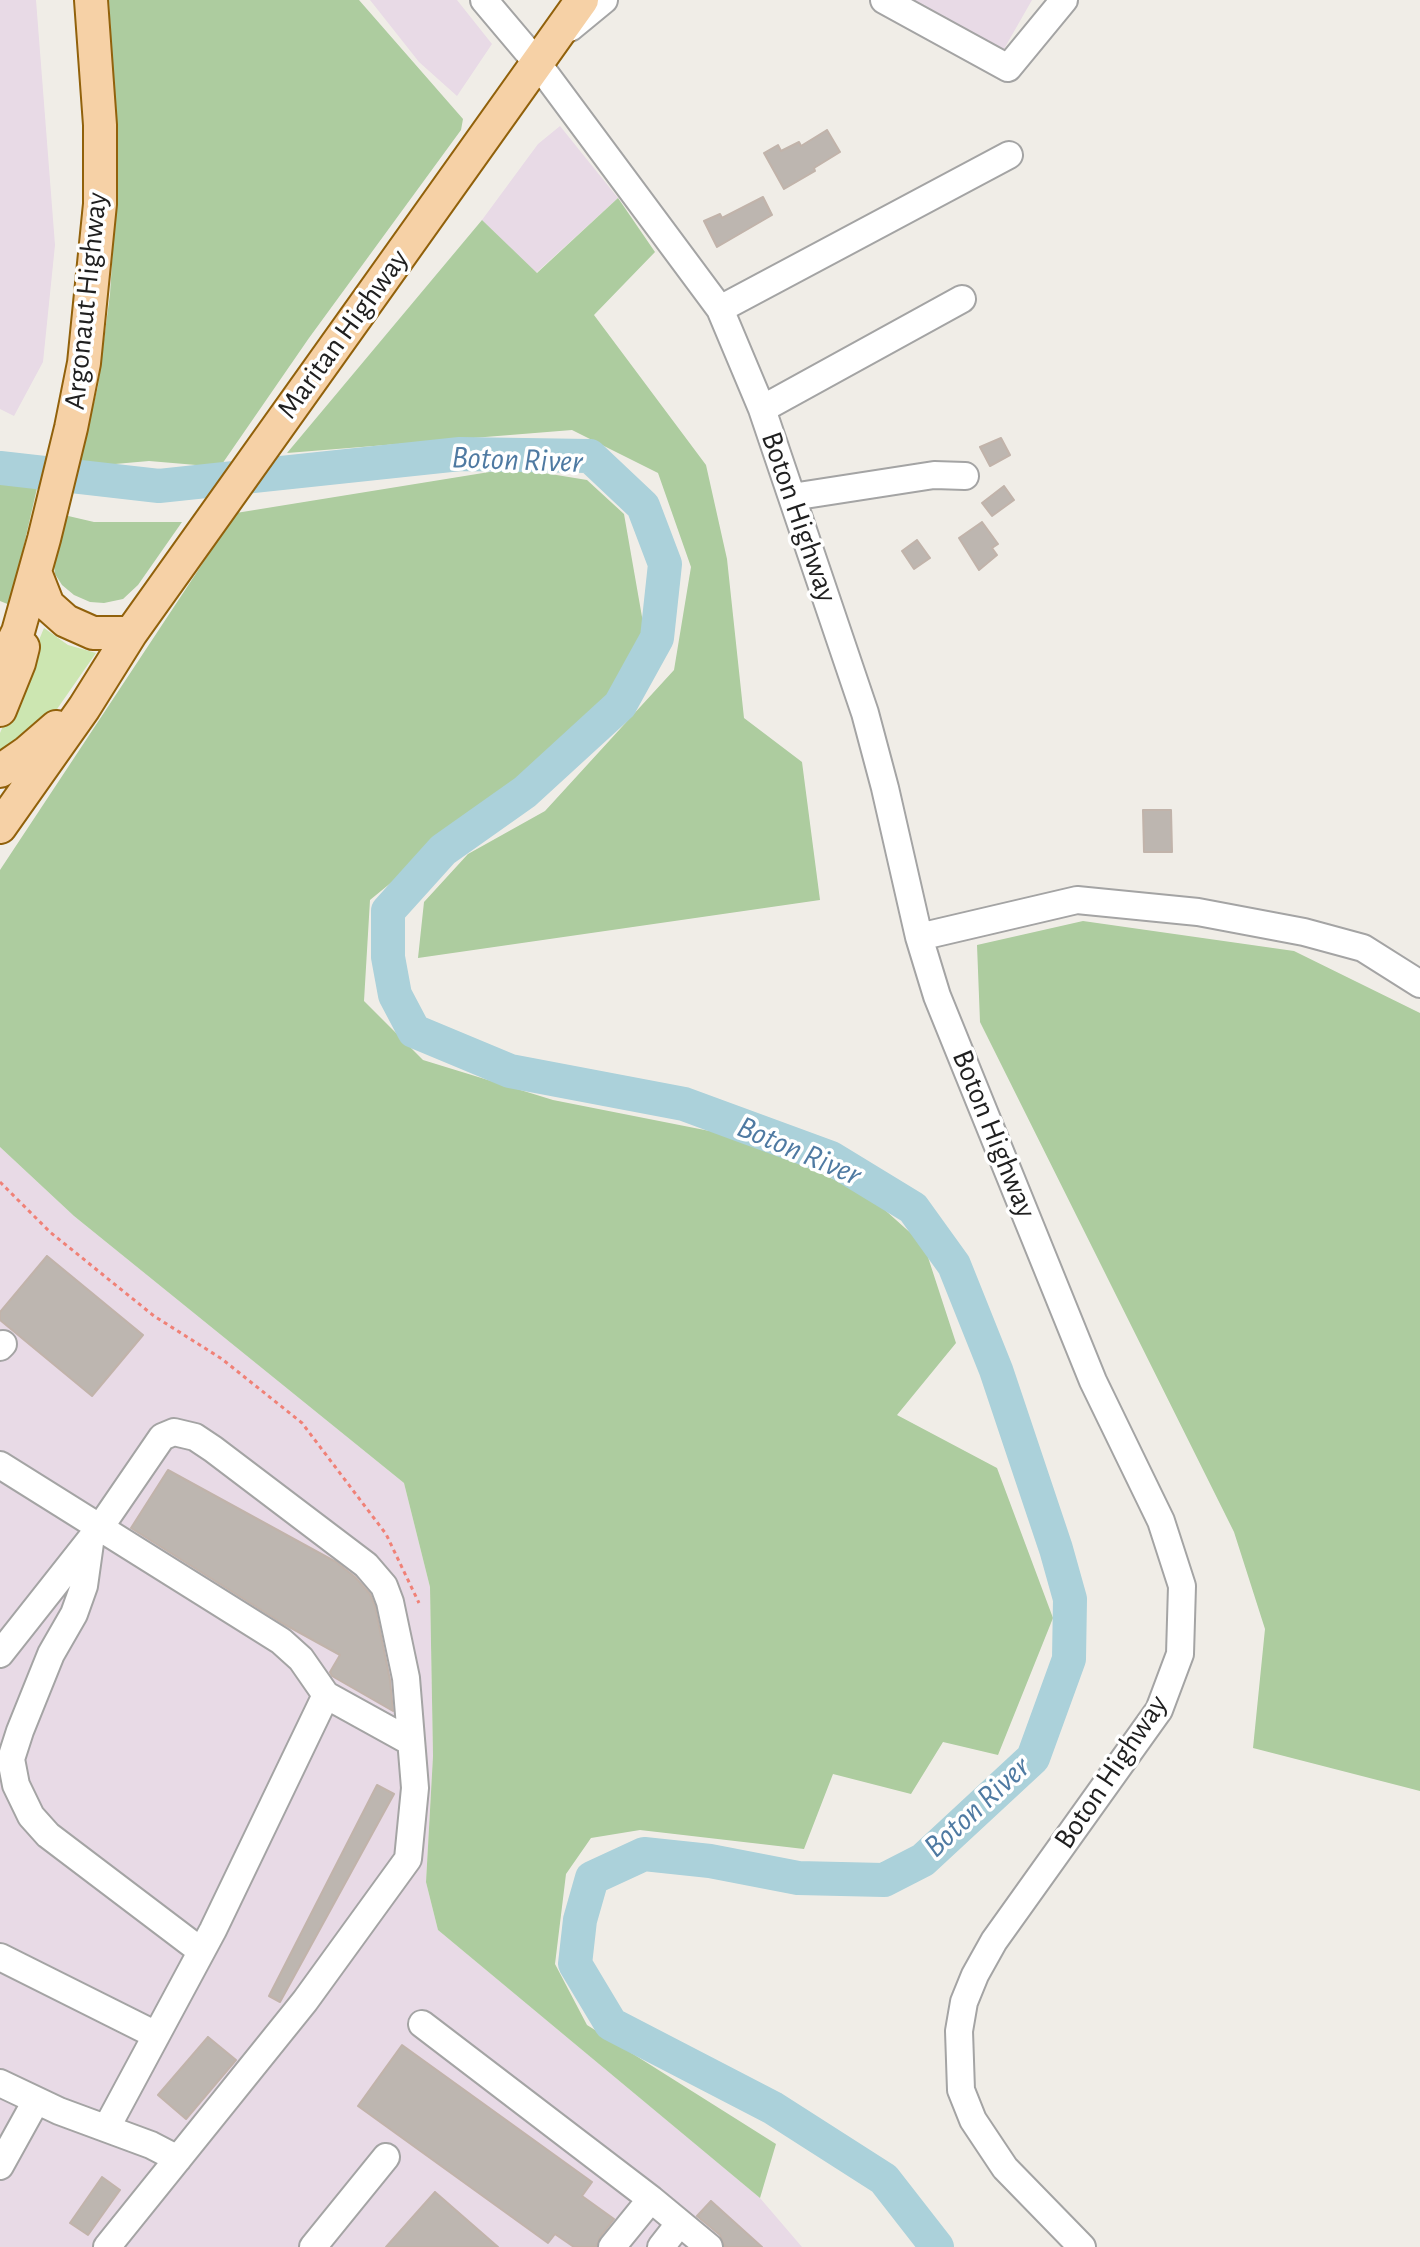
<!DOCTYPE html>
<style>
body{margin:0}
canvas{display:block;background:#f0ede7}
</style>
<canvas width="1420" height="2247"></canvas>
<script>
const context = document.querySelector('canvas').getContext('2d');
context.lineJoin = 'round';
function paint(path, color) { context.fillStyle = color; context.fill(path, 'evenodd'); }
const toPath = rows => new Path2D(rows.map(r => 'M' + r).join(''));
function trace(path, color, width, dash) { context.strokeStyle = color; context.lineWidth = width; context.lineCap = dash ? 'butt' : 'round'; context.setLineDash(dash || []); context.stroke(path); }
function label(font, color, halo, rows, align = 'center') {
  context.font = font + ' "Alegreya Sans",sans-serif'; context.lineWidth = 7; context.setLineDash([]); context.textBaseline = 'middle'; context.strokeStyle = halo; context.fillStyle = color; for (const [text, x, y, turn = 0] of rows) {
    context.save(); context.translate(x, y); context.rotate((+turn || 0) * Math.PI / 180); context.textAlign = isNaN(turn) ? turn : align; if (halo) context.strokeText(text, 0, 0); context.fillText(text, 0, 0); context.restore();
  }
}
paint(toPath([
 [0,0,36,0,55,245,43,362,14,416,0,409],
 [370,0,457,0,492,44,457,96,419,62],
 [902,0,1032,0,1000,56],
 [560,126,618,198,536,273,482,220,538,144],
 [0,1147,74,1216,404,1483,430,1587,433,1756,426,1882,438,1930,760,2198,802,2247,0,2247]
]), '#e8dae6');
paint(toPath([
 [44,628,68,645,96,653,55,712,0,758,0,733]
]), '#cce6b1');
paint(toPath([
 [109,0,359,0,463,119,461,130,309,338,220,467,149,461,115,464,77,473,98,386,110,294,118,169],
 [618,198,655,252,594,315,706,465,727,559,744,718,802,762,820,900,418,958,424,902,468,854,545,811,674,670,691,567,658,473,572,430,287,453,482,220,537,273],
 [514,468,587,480,624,514,645,634,609,697,516,780,370,900,364,1001,423,1060,553,1100,735,1136,867,1194,924,1245,956,1343,897,1415,997,1468,1053,1618,998,1755,943,1742,911,1794,833,1774,804,1849,640,1830,591,1838,566,1874,555,1964,587,2025,776,2144,760,2198,438,1930,426,1882,433,1756,430,1587,404,1483,74,1216,0,1147,0,870,236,513],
 [0,479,38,484,10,605,0,601],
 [64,515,94,522,182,522,138,585,123,599,104,603,90,602,74,595,62,585,55,574,53,558],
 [1083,921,1294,951,1420,1013,1420,1791,1253,1748,1265,1629,1234,1532,980,1022,977,945]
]), '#adcc9f');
trace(toPath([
 [0,468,159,486,460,454,590,456,643,506,665,564,657,638,620,705,525,792,443,850,388,911,388,957,395,995,414,1031,510,1071,684,1104,831,1158,913,1208,954,1265,996,1370,1056,1549,1070,1599,1069,1659,1033,1758,923,1860,884,1880,798,1878,710,1861,644,1854,592,1878,580,1920,575,1964,611,2024,773,2108,884,2179,937,2247]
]), '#abd1da', 34);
const building = toPath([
 [827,130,840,152,814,168,815,171,784,189,764,153,778,145,781,151,799,142,801,146,827,130],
 [763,197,772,215,717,247,704,221,720,214,722,218,763,197],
 [1001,438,1010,455,990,466,980,447,1001,438],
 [1004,486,1014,500,992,516,982,503,1004,486],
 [982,522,998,544,992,548,997,555,979,570,959,538,982,522],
 [917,540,930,558,914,569,902,551,917,540],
 [1143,810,1171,810,1172,852,1144,852,1143,810],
 [47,1256,143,1335,92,1396,0,1320,0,1312,47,1256],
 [168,1470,336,1562,355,1577,370,1594,375,1606,390,1680,393,1711,332,1676,330,1672,340,1655,282,1623,131,1528,168,1470],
 [377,1785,394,1794,280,2002,269,1996,377,1785],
 [208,2037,236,2060,186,2119,158,2095,208,2037],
 [402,2045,592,2182,582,2196,614,2219,600,2237,596,2247,574,2247,555,2234,548,2243,358,2106,402,2045],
 [102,2177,120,2190,88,2235,70,2223,102,2177],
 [435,2192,498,2247,386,2247,435,2192],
 [711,2201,762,2247,725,2247,720,2235,697,2216,711,2201]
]);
paint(building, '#bdb6b0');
trace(building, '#c1b3aa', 2);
const minor = toPath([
 [484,0,538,64,720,309,762,409,865,713,885,788,919,937,937,996,1093,1381,1161,1521,1182,1586,1180,1654,1159,1710,994,1941,975,1975,964,2002,959,2031,961,2090,973,2120,1005,2168,1082,2247],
 [884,0,1008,68,1064,0],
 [570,28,604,0],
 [720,309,1009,155],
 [762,409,962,299],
 [792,497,934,475,965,476],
 [919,937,1077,900,1198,912,1304,932,1363,948,1420,984],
 [0,1347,3,1344],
 [0,1465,281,1641,301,1659,326,1695,411,1742],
 [90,1543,84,1586,74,1614,51,1654,20,1731,11,1759,16,1785,31,1816,48,1835,201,1951],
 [0,1654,101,1526,162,1437,174,1432,195,1437,213,1449,366,1565,384,1586,390,1602,406,1678,415,1788,408,1859,305,2001,107,2247],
 [0,1957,156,2035],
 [422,2024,651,2199,709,2247],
 [0,2083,59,2111,151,2145,178,2159],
 [107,2127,213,1930,326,1695],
 [0,2166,36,2101],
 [313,2247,386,2157],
 [612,2247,651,2199],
 [661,2247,679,2224]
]);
const major = toPath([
 [35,572,48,605,66,621,93,633,131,633],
 [0,668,18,632,44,539,71,428,84,363,100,204,100,125,91,0],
 [0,710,19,663,23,647],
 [0,771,26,753,56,727],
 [0,827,84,708,131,633,582,0]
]);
trace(minor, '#a4a4a4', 30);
trace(major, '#91610b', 36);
trace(toPath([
 [0,1182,50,1232,154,1316,222,1359,302,1423,386,1534,419,1603]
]), '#f08177', 3, [4, 4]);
trace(minor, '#fff', 26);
trace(major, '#f6d1a6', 32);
label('30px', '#202020', '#fff', [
 ["Argonaut Highway",86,301,-84],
 ["Maritan Highway",343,334,-54],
 ["Boton Highway",799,517,71],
 ["Boton Highway",994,1134,68],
 ["Boton Highway",1111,1772,-56]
]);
label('italic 32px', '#4f7aa2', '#fff', [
 ["Boton River",517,460,2],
 ["Boton River",799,1151,23],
 ["Boton River",977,1807,-43]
]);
</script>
